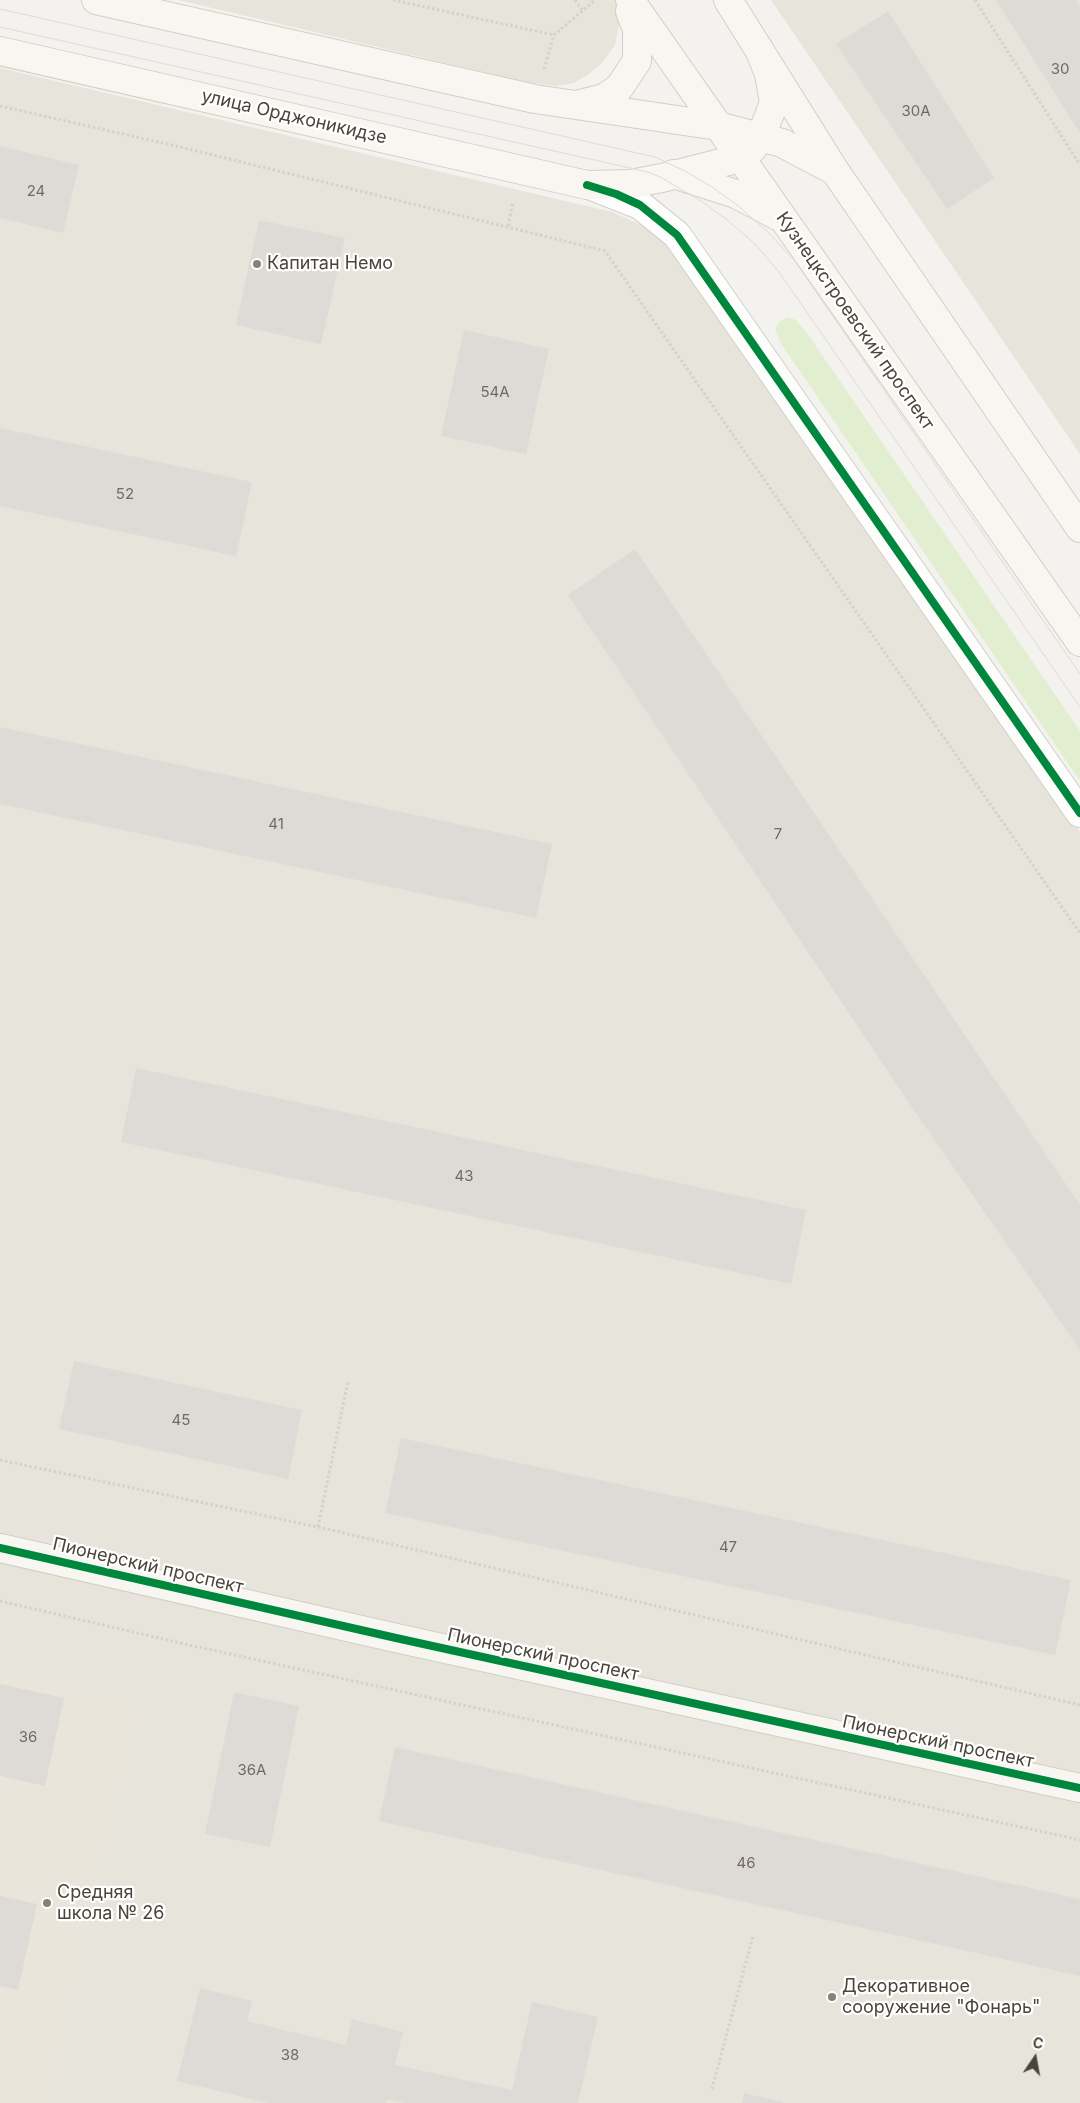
<!DOCTYPE html>
<meta charset="utf-8">
<style>
body{margin:0}
#map{position:relative;width:1080px;height:2103px;overflow:hidden;background:#f4f2ee;font-family:Inter,sans-serif}
canvas{display:block}
.north{position:absolute;left:1010px;top:2033px;width:50px;height:50px;-webkit-text-stroke:4px #fff;paint-order:stroke;rotate:12deg;font-size:14px;font-weight:700;line-height:20px;text-align:center;color:#4b4439}
.north::after{content:'';display:block;margin:auto;width:18px;height:22px;background:#4b4439;clip-path:polygon(50% 0,100% 100%,50% 72%,0 100%)}
</style>
<div id="map">
<canvas width="1080" height="2103"></canvas>
<div class="north">С</div>
</div>
<script>
const context = document.querySelector('canvas').getContext('2d');
context.lineJoin = 'round';
function paint(path, color) { context.fillStyle = color; context.fill(path, 'evenodd'); }
const toPath = rows => new Path2D(rows.map(r => 'M' + r).join(''));
function trace(path, color, width, dash) { context.strokeStyle = color; context.lineWidth = width; context.lineCap = dash ? 'butt' : 'round'; context.setLineDash(dash || []); context.stroke(path); }
function label(font, color, halo, rows, align = 'center') {
  context.font = font + ' Inter,sans-serif'; context.lineWidth = 4.5; context.setLineDash([]); context.textBaseline = 'middle'; context.strokeStyle = halo; context.fillStyle = color; for (const [text, x, y, turn = 0] of rows) {
    context.save(); context.translate(x, y); context.rotate((+turn || 0) * Math.PI / 180); context.textAlign = isNaN(turn) ? turn : align; if (halo) context.strokeText(text, 0, 0); context.fillText(text, 0, 0); context.restore();
  }
}
paint(toPath([
 [178,0,615,0,619,25,615,45,602,63,589,74,574,83,556,86,527,82],
 [771,0,1080,0,1080,454],
 [0,68,612,212,648,228,682,261,1080,832,1080,2103,0,2103]
]), '#e7e4dc');
paint(toPath([
 [0,1673,139,1703,48,2103,0,2103]
]), '#eae5da');
paint(toPath([
 [787,317,796,320,809,336,1080,731,1080,781,780,342,775,329,780,321]
]), '#e1eecf');
paint(toPath([
 [996,0,1076,0,1080,6,1080,133],
 [888,11,994,178,947,209,836,44],
 [0,146,79,165,63,233,0,218],
 [259,220,345,238,321,344,236,325],
 [464,330,549,349,526,454,441,436],
 [0,428,252,482,236,556,0,506],
 [635,549,1080,1205,1080,1350,920,1119,568,595],
 [0,727,552,844,536,918,0,804],
 [136,1068,806,1210,791,1284,121,1142],
 [74,1361,302,1410,288,1479,59,1429],
 [401,1438,1071,1580,1055,1655,385,1513],
 [0,1684,64,1698,45,1786,0,1776],
 [234,1692,299,1706,270,1847,205,1834],
 [395,1747,1080,1899,1080,1976,379,1821],
 [0,1896,37,1904,18,1990,0,1986],
 [200,1988,252,2001,247,2021,346,2045,352,2019,403,2032,395,2065,512,2090,532,2002,598,2017,578,2103,404,2103,387,2099,386,2103,268,2103,177,2081],
 [744,2093,783,2102,782,2103,742,2103]
]), '#dedbd6');
const street = toPath([
 [589,185,640,205,677,235,1080,813]
]);
const secondary = toPath([
 [96,0,535,99,718,126,782,143,835,171],
 [630,0,1080,642],
 [728,0,835,171,1080,528],
 [0,51,587,185,630,184,662,178,740,158,752,149,761,136,774,103,769,74,759,49],
 [580,104,604,98,619,88,637,61,637,30,630,11],
 [673,174,736,194,778,216],
 [0,1548,396,1638,1080,1788]
]);
trace(street, '#d2d0cb', 30);
trace(secondary, '#d3cfc5', 30);
trace(toPath([
 [393,0,554,35],
 [575,0,582,10],
 [975,0,1080,165],
 [544,69,554,35,595,0],
 [0,106,176,146,605,251,1080,933],
 [508,226,513,202],
 [0,1460,318,1527,1080,1705],
 [318,1527,348,1381],
 [0,1601,189,1645,1080,1840],
 [712,2089,753,1936]
]), '#d3d2cc', 3, [2.5, 2.5]);
trace(street, '#fdfdfc', 28);
trace(secondary, '#f7f6f1', 28);
trace(toPath([
 [0,9,655,157,685,171,712,187,737,205,767,231,794,260,1080,674],
 [0,27,648,172,662,178,701,201,726,219,755,244,779,272,1080,707]
]), '#dbdbda', 1);
trace(toPath([
 [587,185,616,194,640,205,677,235,1080,813],
 [0,1548,396,1638,1080,1788]
]), '#00873e', 8);
for (const [x, y, r, color] of [
 [257,264,5,"#868178"],
 [47,1903,5,"#868178"],
 [832,1997,5,"#868178"]
]) { const dot = new Path2D(); dot.arc(x, y, r, 0, 2 * Math.PI); context.fillStyle = color; context.fill(dot); trace(dot, '#fff', 2); }
label('15px', '#706a61', null, [
 ["30",1060,69],
 ["30А",916,111],
 ["24",36,191],
 ["54А",495,392],
 ["52",125,494],
 ["41",276,824],
 ["7",778,834],
 ["43",464,1176],
 ["45",181,1420],
 ["47",728,1547],
 ["36",28,1737],
 ["36А",252,1770],
 ["46",746,1863],
 ["38",290,2055]
]);
label('18px', '#4b4439', '#fff', [
 ["улица Орджоникидзе",294,117,13],
 ["Кузнецкстроевский проспект",855,321,55],
 ["Пионерский проспект",148,1566,13],
 ["Пионерский проспект",543,1655,12],
 ["Пионерский проспект",938,1742,12]
]);
label('18px', '#4b4439', '#fff', [
 ["Капитан Немо",267,264],
 ["Средняя",57,1893],
 ["школа № 26",57,1914],
 ["Декоративное",842,1987],
 ["сооружение \"Фонарь\"",842,2008]
], 'left');
</script>
